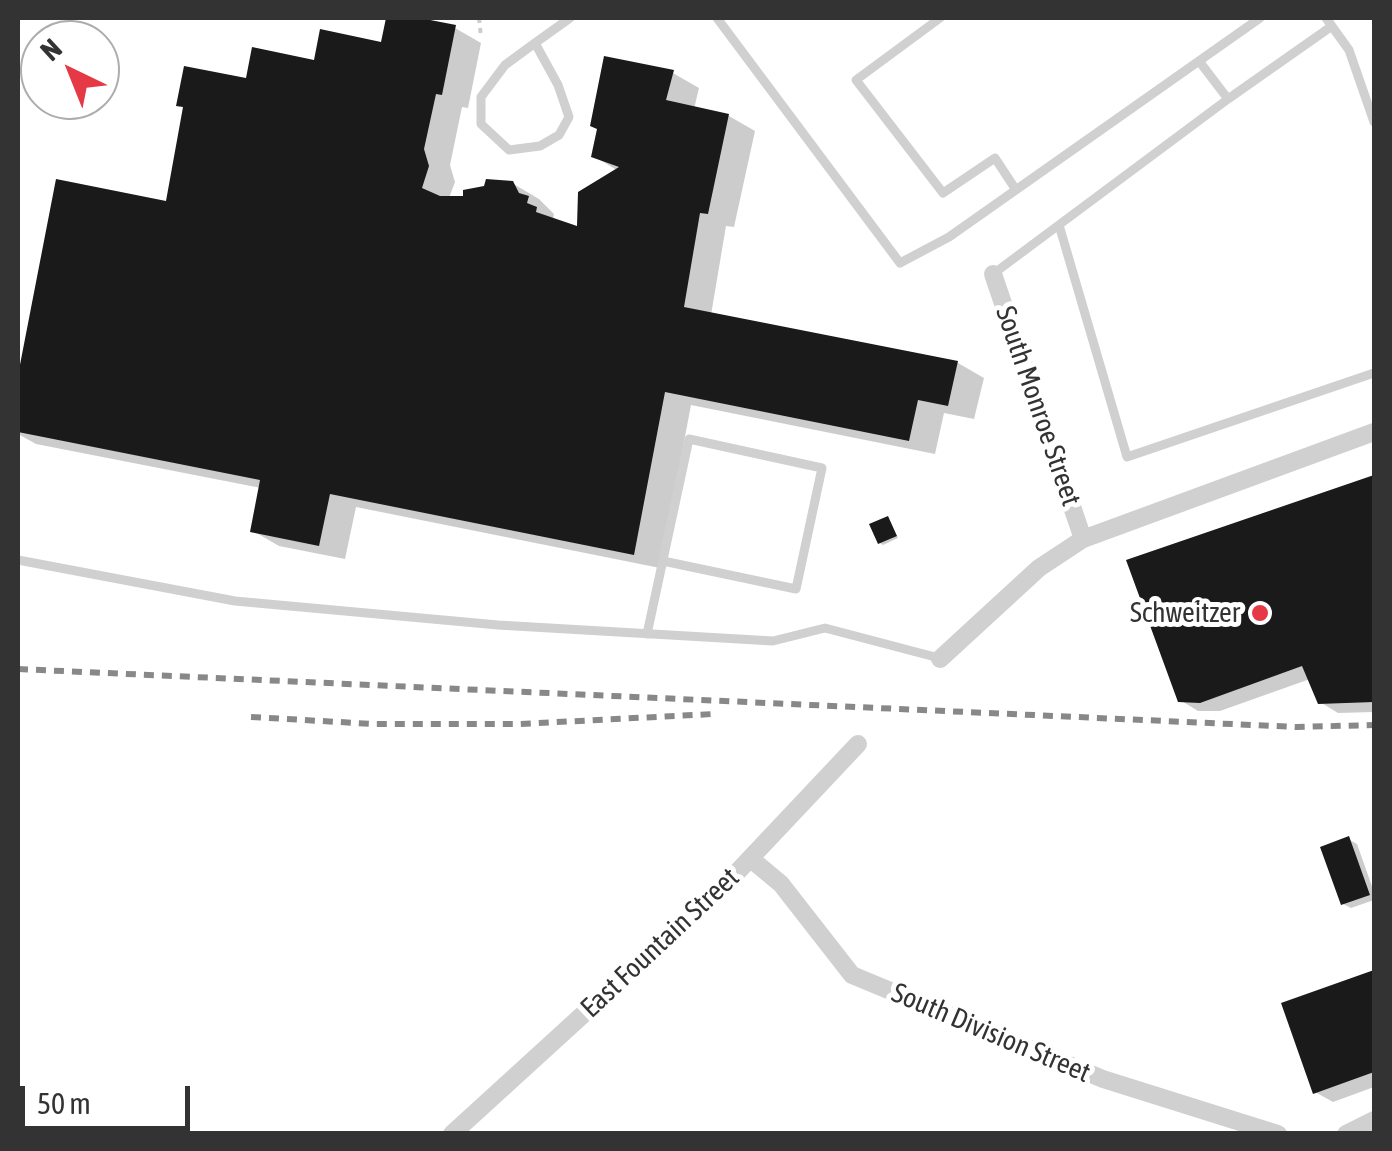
<!DOCTYPE html>
<style>
body{margin:0}
#map{position:relative;width:1392px;height:1151px;overflow:hidden;background:#fff;font-family:"Asap Condensed",sans-serif}
canvas{display:block}
.frame{position:absolute;inset:0;border:20px solid #333;pointer-events:none}
.north{position:absolute;left:20px;top:20px;width:100px;height:100px;box-sizing:border-box;background:#fff;border:2px solid #adadad;border-radius:50%;rotate:317deg;font-size:28px;font-weight:700;line-height:40px;text-align:center;color:#333}
.north::after{content:'';display:block;margin:auto;width:35px;height:45px;background:#e63946;clip-path:polygon(50% 0,100% 100%,50% 72%,0 100%)}
.scale{position:absolute;left:20px;top:1086px;width:170px;height:45px;box-sizing:border-box;border:5px solid #333;border-top:0;padding-left:12px;font-size:30px;line-height:35px;white-space:nowrap;color:#333;-webkit-text-stroke:8px #fff;paint-order:stroke}
</style>
<div id="map">
<canvas width="1392" height="1151"></canvas>
<div class="frame"></div>
<div class="north">N</div>
<div class="scale">50 m</div>
</div>
<script>
const context = document.querySelector('canvas').getContext('2d');
context.lineJoin = 'round';
function paint(path, color) { context.fillStyle = color; context.fill(path, 'evenodd'); }
const toPath = rows => new Path2D(rows.map(r => 'M' + r).join(''));
function trace(path, color, width, dash) { context.strokeStyle = color; context.lineWidth = width; context.lineCap = dash ? 'butt' : 'round'; context.setLineDash(dash || []); context.stroke(path); }
function label(font, color, halo, rows, align = 'center') {
  context.font = font + ' "Asap Condensed",sans-serif'; context.lineWidth = 10; context.setLineDash([]); context.textBaseline = 'middle'; context.strokeStyle = halo; context.fillStyle = color; for (const [text, x, y, turn = 0] of rows) {
    context.save(); context.translate(x, y); context.rotate((+turn || 0) * Math.PI / 180); context.textAlign = isNaN(turn) ? turn : align; if (halo) context.strokeText(text, 0, 0); context.fillText(text, 0, 0); context.restore();
  }
}
paint(toPath([
 [388,18,455,28,481,43,468,108,462,107,450,165,455,182,449,198,465,199,512,183,539,199,554,214,553,219,579,230,618,171,594,156,673,73,699,88,694,109,729,116,755,131,734,227,726,226,711,315,958,363,984,378,974,419,944,413,935,454,691,405,660,568,356,507,345,559,279,546,253,531,261,488,36,444,18,434,18,388,58,182,168,204,185,108,248,81,383,44],
 [1374,477,1374,712,1338,713,1320,702,1310,679,1220,711,1198,711,1180,700,1129,562],
 [888,519,898,538,883,545,880,543],
 [1348,839,1357,844,1374,892,1374,900,1351,908,1343,904],
 [1374,972,1374,1087,1333,1102,1315,1092,1284,1004]
]), '#0003');
paint(toPath([
 [386,18,420,18,456,25,442,95,436,94,424,149,429,166,422,188,440,196,463,196,463,190,484,186,486,179,513,181,519,193,529,196,527,203,537,207,536,212,577,226,578,192,619,167,591,157,597,129,590,126,604,56,674,70,666,100,729,114,708,214,700,213,684,307,958,361,948,406,918,400,909,441,665,392,634,555,330,494,319,546,250,532,260,480,18,432,18,375,56,179,166,201,183,107,176,106,184,66,246,78,252,47,314,60,320,29,381,42],
 [1374,475,1374,702,1318,704,1302,666,1200,703,1178,702,1126,560],
 [888,516,897,536,878,544,869,524],
 [1349,836,1370,895,1341,905,1320,847],
 [1374,970,1374,1072,1313,1094,1281,1003]
]), '#1a1a1a');
trace(toPath([
 [479,18,481,37]
]), '#cdcdcd', 4, [5, 5]);
trace(toPath([
 [717,18,900,263,949,237,1260,18],
 [940,18,856,80,943,193,995,158,1016,190],
 [1326,18,1349,50,1374,122],
 [535,43,558,85,569,117,559,135,540,146,509,150,481,124,481,97,505,65,535,43,570,18],
 [1228,99,1332,26],
 [1059,225,1127,457,1374,373],
 [993,274,1228,99,1199,61],
 [18,560,235,601,498,625,773,641,825,628,939,658],
 [647,634,689,439,822,468,796,589,663,561]
]), '#d0d0d0', 9);
trace(toPath([
 [993,274,1083,539],
 [940,659,1039,568,1083,539,1374,432],
 [751,859,781,884,852,975,1103,1079,1278,1134],
 [452,1134,725,885,858,744],
 [1346,1134,1374,1120]
]), '#d0d0d0', 18);
trace(toPath([
 [18,669,1297,727,1374,725],
 [251,717,374,724,520,724,713,714]
]), '#888', 6, [10, 8]);
for (const [x, y, r, color] of [
 [1260,613,10,"#e63946"]
]) { const dot = new Path2D(); dot.arc(x, y, r, 0, 2 * Math.PI); context.fillStyle = color; context.fill(dot); trace(dot, '#fff', 4); }
label('28px', '#333', '#fff', [
 ["South Monroe Street",1038,406,71],
 ["East Fountain Street",660,943,-43],
 ["South Division Street",991,1033,23]
]);
label('28px', '#333', '#fff', [
 ["Schweitzer",1240,613]
], 'right');
</script>
